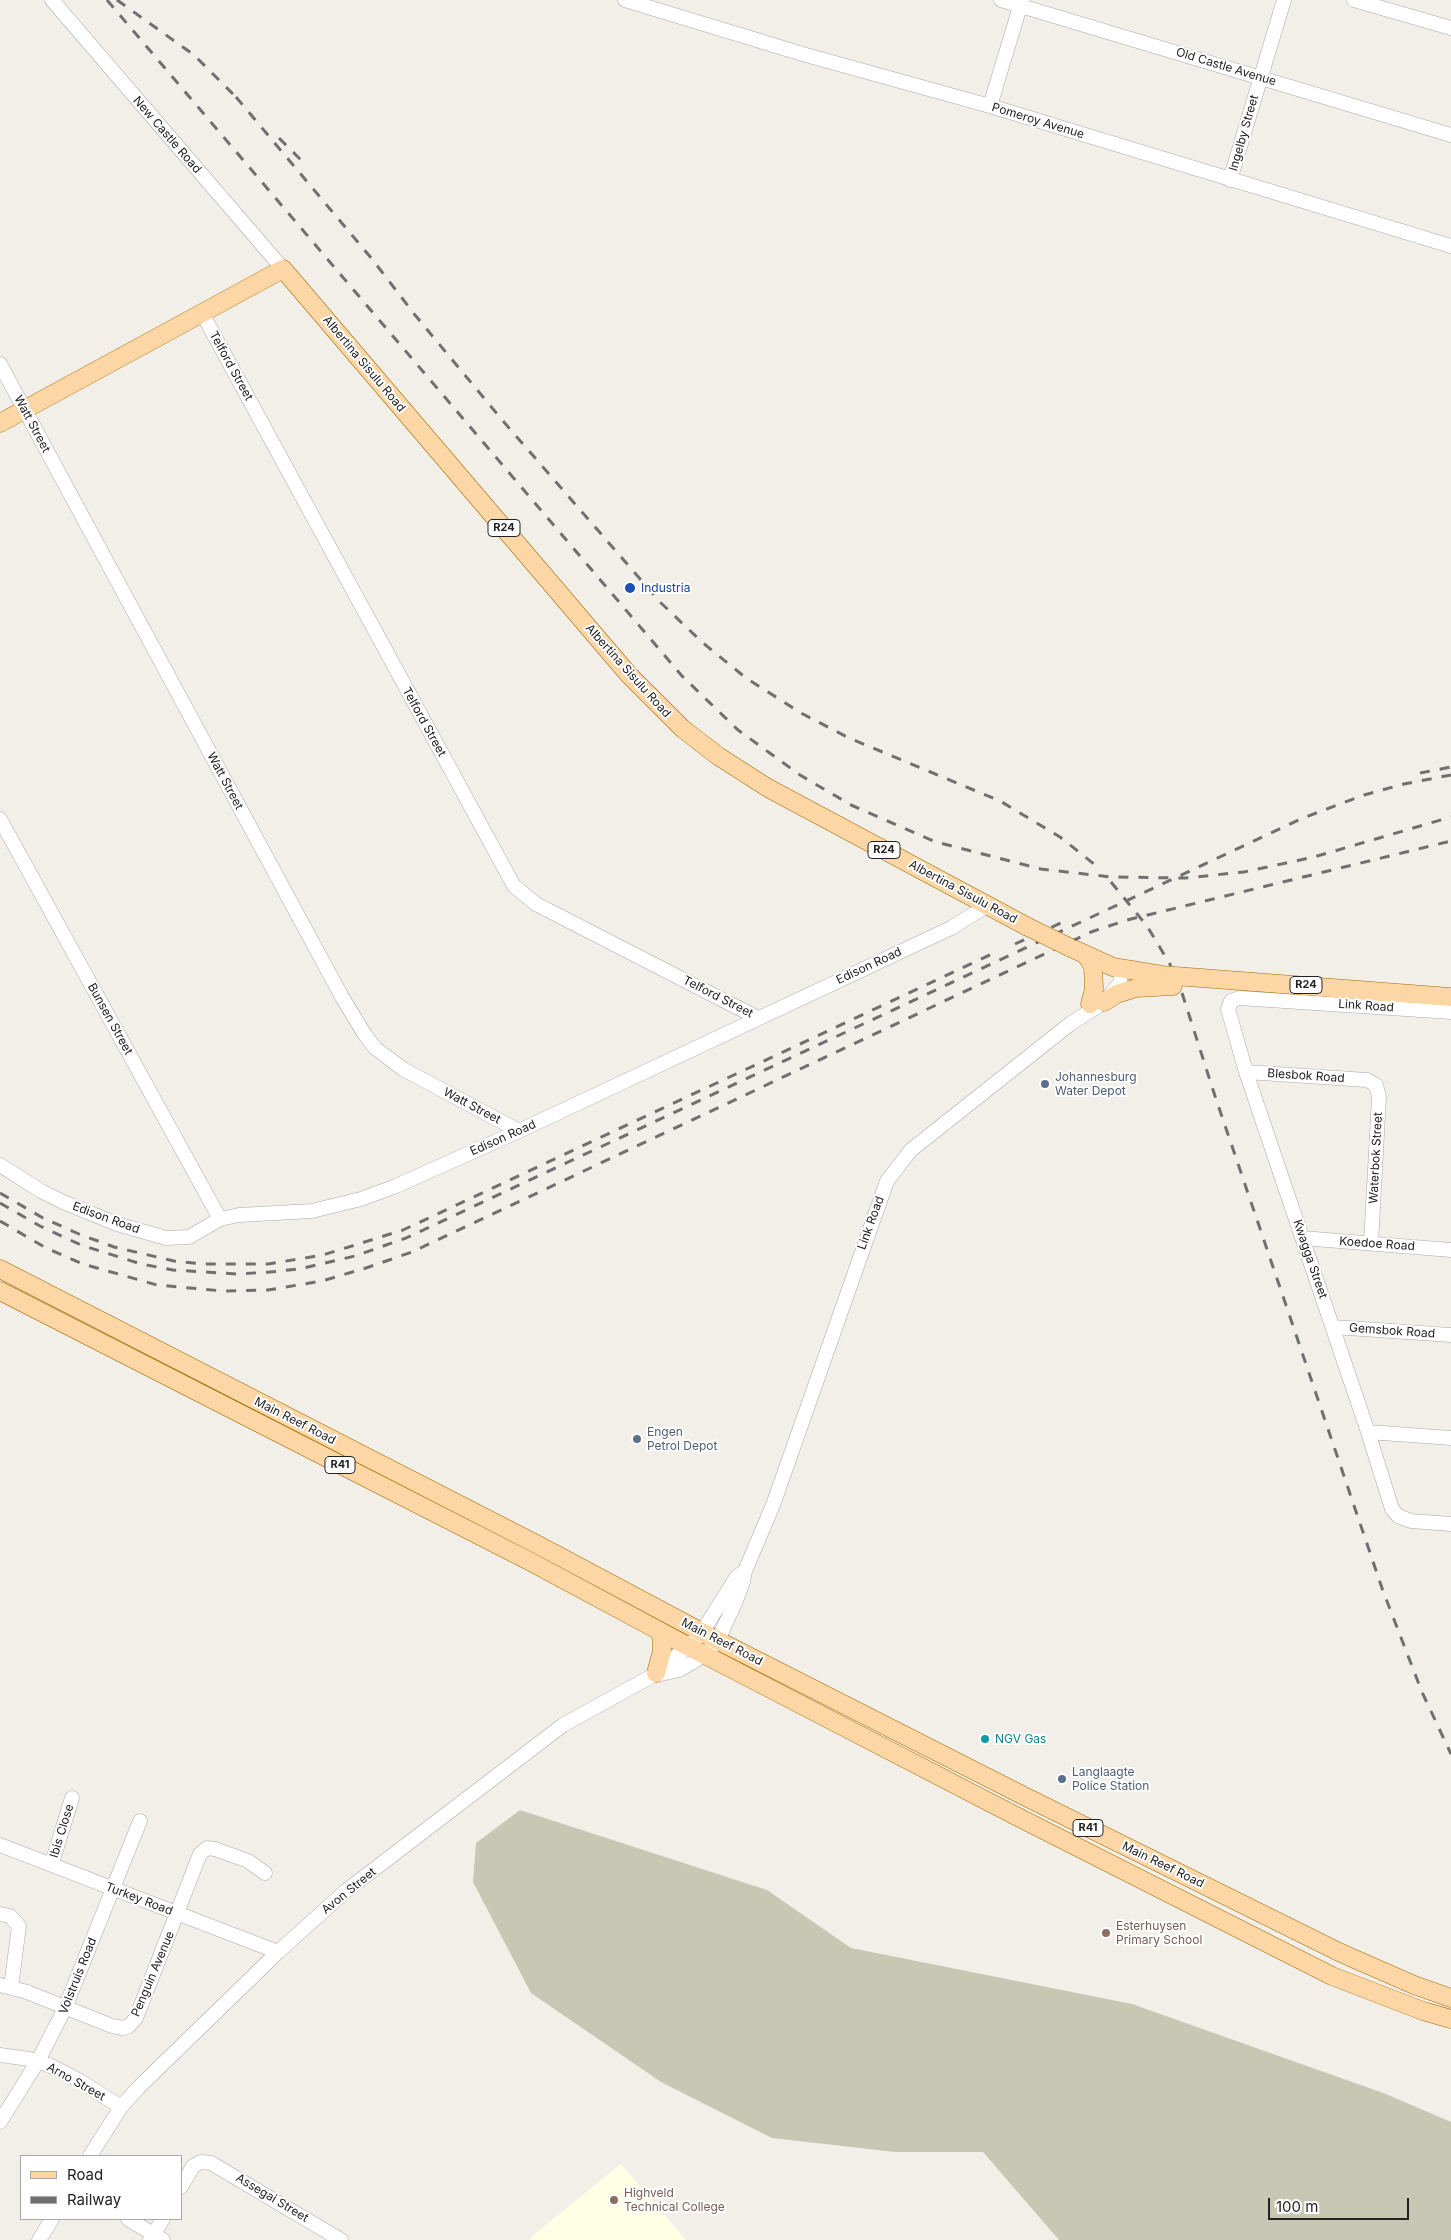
<!DOCTYPE html>
<style>
body{margin:0}
#map{position:relative;width:1451px;height:2240px;overflow:hidden;background:#f2efe9;font-family:Inter,sans-serif}
canvas{display:block}
.legend{position:absolute;left:20px;top:2155px;width:162px;height:65px;box-sizing:border-box;background:#fff;border:1px solid #a7a7a7;margin:0;padding:6px 9px;list-style:none;font-size:15px;color:#222}
.legend li{display:flex;align-items:center;gap:10px;height:25px}
.legend b{width:25px;border:1px solid #a7a7a7}
.scale{position:absolute;left:1268px;top:2198px;width:141px;height:22px;box-sizing:border-box;border:2px solid #222;border-top:0;padding-left:6px;font-size:15px;line-height:18px;white-space:nowrap;color:#222;-webkit-text-stroke:4px #fff;paint-order:stroke}
</style>
<div id="map">
<canvas width="1451" height="2240"></canvas>
<ul class="legend">
<li><b style="height:6px;background:#fcd6a4"></b>Road</li>
<li><b style="height:6px;background:#707070"></b>Railway</li>
</ul>
<div class="scale">100 m</div>
</div>
<script>
const context = document.querySelector('canvas').getContext('2d');
context.lineJoin = 'round';
function paint(path, color) { context.fillStyle = color; context.fill(path, 'evenodd'); }
const toPath = rows => new Path2D(rows.map(r => 'M' + r).join(''));
function trace(path, color, width, dash) { context.strokeStyle = color; context.lineWidth = width; context.lineCap = dash ? 'butt' : 'round'; context.setLineDash(dash || []); context.stroke(path); }
function label(font, color, halo, rows, align = 'center') {
  context.font = font + ' Inter,sans-serif'; context.lineWidth = 4; context.setLineDash([]); context.textBaseline = 'middle'; context.strokeStyle = halo; context.fillStyle = color; for (const [text, x, y, turn = 0] of rows) {
    context.save(); context.translate(x, y); context.rotate((+turn || 0) * Math.PI / 180); context.textAlign = isNaN(turn) ? turn : align; if (halo) context.strokeText(text, 0, 0); context.fillText(text, 0, 0); context.restore();
  }
}
paint(toPath([
 [621,2164,686,2240,531,2240,532,2236]
]), '#ffffe5');
paint(toPath([
 [520,1810,767,1890,851,1948,1132,2004,1386,2094,1451,2122,1451,2240,1059,2240,983,2152,895,2152,772,2138,661,2082,531,1993,473,1882,476,1843]
]), '#c7c7b4');
const minor = toPath([
 [52,0,283,269],
 [625,0,806,55,990,106,1451,246],
 [1001,0,1451,135],
 [1354,0,1451,28],
 [990,106,1022,0],
 [1230,180,1284,0],
 [202,313,514,886,536,904,758,1018],
 [0,364,342,997,365,1035,375,1048,403,1069,519,1131],
 [0,819,220,1219],
 [1451,1012,1239,998,1231,1001,1228,1009,1246,1072,1368,1432,1392,1509,1398,1516,1411,1521,1451,1524],
 [1246,1072,1367,1080,1376,1085,1379,1097,1371,1243],
 [0,1165,41,1191,63,1202,117,1224,166,1238,189,1237,220,1219,239,1215,312,1211,361,1199,396,1186,519,1131,951,928,988,905],
 [1302,1238,1451,1250],
 [1333,1327,1451,1335],
 [1368,1432,1451,1438],
 [654,1675,689,1646,702,1632,736,1578,742,1573],
 [0,1845,278,1952],
 [52,1863,72,1798],
 [0,1914,10,1916,19,1926,11,1987],
 [0,1985,27,1992,112,2026,123,2028,129,2026,136,2018,200,1854,207,1848,215,1849,248,1861,265,1873],
 [0,2055,29,2059,49,2065,80,2081,121,2107],
 [0,2122,38,2061,65,2008,140,1821],
 [90,2156,121,2107,139,2087,278,1952,347,1890,563,1725,652,1676,679,1670,705,1655,718,1640,735,1603,743,1582,745,1571,773,1505,887,1181,911,1150,1070,1024,1104,1002,1120,983,1121,975,1117,968],
 [181,2187,193,2166,201,2162,211,2163,341,2240],
 [128,2219,163,2240],
 [39,2240,52,2219],
 [150,2240,163,2219]
]);
const major = toPath([
 [0,423,283,269,629,675,683,729,718,756,768,788,1028,927],
 [1069,947,1113,967,1162,975,1451,997],
 [1085,954,1093,966,1094,989,1090,1004],
 [1104,1002,1117,994,1136,988,1173,986],
 [0,1269,542,1547,707,1635,1024,1796,1341,1953,1414,1985,1451,1998],
 [0,1291,533,1563,678,1641,1014,1815,1332,1976,1423,2011,1451,2019],
 [656,1673,662,1651,661,1632]
]);
trace(minor, '#a9a9a9', 15);
trace(major, '#a06b00', 19);
trace(minor, '#fff', 14);
trace(major, '#fcd6a4', 18);
trace(toPath([
 [107,0,682,676,738,730,800,775,851,805,936,842,1041,869,1111,877,1185,878,1244,872,1314,857,1451,817],
 [117,0,194,55,233,94],
 [236,97,372,259,415,315,503,421,661,603,703,643,746,678,801,713,849,738,1000,801,1060,837,1094,864],
 [279,138,307,166],
 [1420,773,1451,767],
 [1111,882,1147,926,1171,966],
 [1015,944,1063,922],
 [1182,993,1215,1096,1383,1591,1422,1692,1451,1754],
 [0,1193,43,1218,79,1234,114,1247,174,1261,204,1264,268,1264,323,1255,403,1230,992,954],
 [0,1203,40,1226,81,1245,141,1264,173,1270,238,1274,270,1272,299,1269,355,1256,406,1238,436,1224,1303,818,1364,795,1404,784,1451,775],
 [0,1221,46,1248,83,1264,157,1285,223,1291,268,1290,322,1281,366,1268,412,1252,1091,932,1127,920,1451,841]
]), '#707070', 3, [10, 10]);
const majorBridge = toPath([
 [1028,927,1069,947]
]);
trace(majorBridge, '#a06b00', 19, []);
trace(majorBridge, '#fcd6a4', 18);
for (const [x, y, r, color] of [
 [630,588,6,"#1a4fb4"],
 [1045,1084,5,"#5c6f8a"],
 [637,1439,5,"#5c6f8a"],
 [985,1739,5,"#0f9aa8"],
 [1062,1779,5,"#5c6f8a"],
 [1106,1933,5,"#8d6e63"],
 [614,2200,5,"#8d6e63"]
]) { const dot = new Path2D(); dot.arc(x, y, r, 0, 2 * Math.PI); context.fillStyle = color; context.fill(dot); trace(dot, '#fff', 2); }
for (const [x, y, w] of [
 [504,528,32],
 [884,850,32],
 [1306,985,32],
 [340,1465,30],
 [1088,1828,30]
]) { const box = new Path2D(); box.roundRect(x - w / 2, y - 8.5, w, 17, 4); context.fillStyle = '#fff'; context.fill(box); trace(box, '#222', 1); }
label('bold 11px', '#222', null, [
 ["R24",504,528],
 ["R24",884,850],
 ["R24",1306,985],
 ["R41",340,1465],
 ["R41",1088,1828]
]);
label('12px', '#222', '#fff', [
 ["Old Castle Avenue",1226,67,17],
 ["Pomeroy Avenue",1038,121,17],
 ["Ingelby Street",1244,133,-74],
 ["New Castle Road",167,135,49],
 ["Albertina Sisulu Road",364,364,50],
 ["Telford Street",231,366,61],
 ["Watt Street",32,424,62],
 ["Albertina Sisulu Road",628,671,48],
 ["Telford Street",424,722,61],
 ["Watt Street",225,781,62],
 ["Albertina Sisulu Road",963,892,28],
 ["Edison Road",869,966,-25],
 ["Telford Street",718,997,27],
 ["Link Road",1366,1006,4],
 ["Bunsen Street",110,1019,61],
 ["Blesbok Road",1306,1076,4],
 ["Watt Street",472,1106,28],
 ["Edison Road",503,1138,-24],
 ["Waterbok Street",1376,1158,-87],
 ["Edison Road",106,1218,20],
 ["Link Road",871,1223,-70],
 ["Koedoe Road",1377,1244,4],
 ["Kwagga Street",1310,1259,71],
 ["Gemsbok Road",1392,1331,4],
 ["Main Reef Road",295,1421,27],
 ["Main Reef Road",722,1642,27],
 ["Ibis Close",62,1831,-73],
 ["Main Reef Road",1163,1865,26],
 ["Avon Street",349,1891,-39],
 ["Turkey Road",139,1899,21],
 ["Penguin Avenue",153,1974,-67],
 ["Volstruis Road",78,1976,-68],
 ["Arno Street",76,2082,29],
 ["Assegai Street",272,2198,31]
]);
label('12px', '#164399', '#fff', [
 ["Industria",641,588]
], 'left');
label('12px', '#4e5e75', '#fff', [
 ["Johannesburg",1055,1077],
 ["Water Depot",1055,1091],
 ["Engen",647,1432],
 ["Petrol Depot",647,1446],
 ["Langlaagte",1072,1772],
 ["Police Station",1072,1786]
], 'left');
label('12px', '#0d838f', '#fff', [
 ["NGV Gas",995,1739]
], 'left');
label('12px', '#785e54', '#fff', [
 ["Esterhuysen",1116,1926],
 ["Primary School",1116,1940],
 ["Highveld",624,2193],
 ["Technical College",624,2207]
], 'left');
</script>
